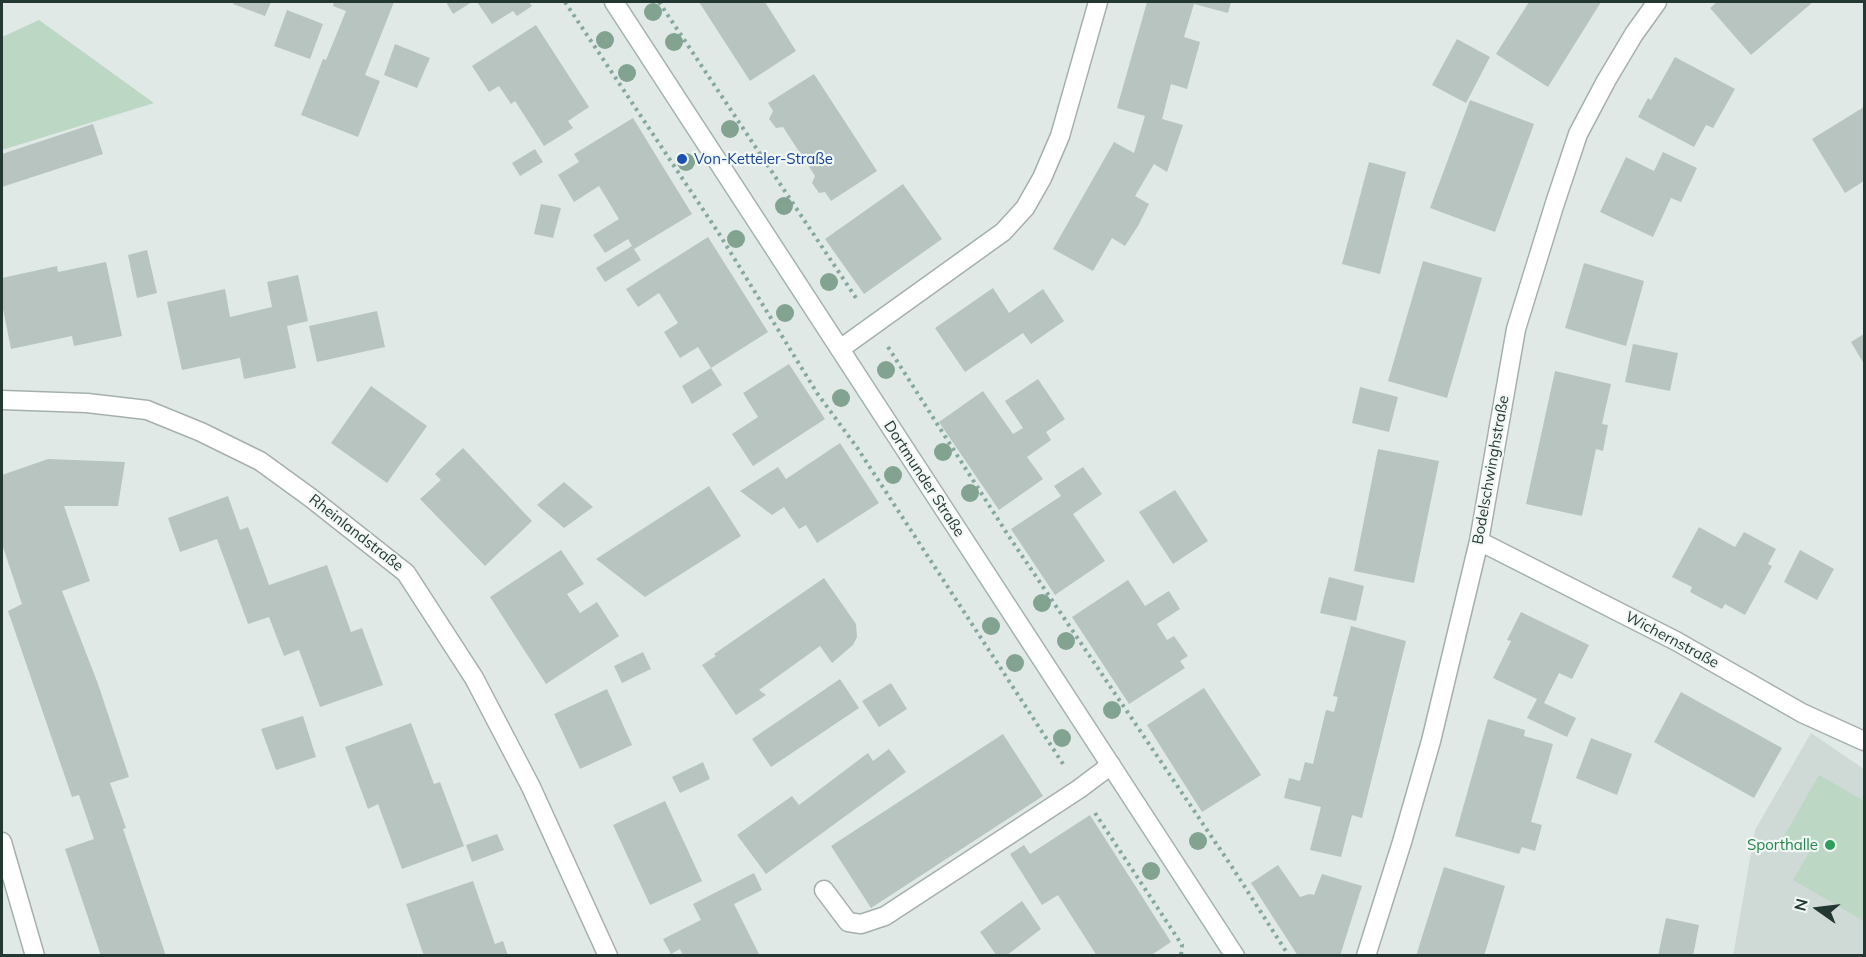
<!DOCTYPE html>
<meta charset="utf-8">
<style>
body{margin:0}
#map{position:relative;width:1866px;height:957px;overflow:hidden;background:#e1e9e6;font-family:Mulish,sans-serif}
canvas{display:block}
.frame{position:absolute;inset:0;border:3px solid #243833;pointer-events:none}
.north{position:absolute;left:1788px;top:879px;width:60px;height:60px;-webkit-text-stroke:4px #f1f7f4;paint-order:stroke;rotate:284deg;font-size:16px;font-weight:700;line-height:24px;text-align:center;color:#243833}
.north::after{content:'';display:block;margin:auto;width:21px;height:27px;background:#243833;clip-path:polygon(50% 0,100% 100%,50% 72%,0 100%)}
</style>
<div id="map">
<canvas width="1866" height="957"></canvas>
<div class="frame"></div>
<div class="north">N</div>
</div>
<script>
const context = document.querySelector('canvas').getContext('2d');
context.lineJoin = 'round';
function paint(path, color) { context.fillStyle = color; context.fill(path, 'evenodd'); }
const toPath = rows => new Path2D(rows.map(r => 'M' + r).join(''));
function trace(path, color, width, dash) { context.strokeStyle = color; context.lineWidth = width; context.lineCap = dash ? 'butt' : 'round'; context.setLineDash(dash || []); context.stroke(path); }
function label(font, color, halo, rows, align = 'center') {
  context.font = font + ' Mulish,sans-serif'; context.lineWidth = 4.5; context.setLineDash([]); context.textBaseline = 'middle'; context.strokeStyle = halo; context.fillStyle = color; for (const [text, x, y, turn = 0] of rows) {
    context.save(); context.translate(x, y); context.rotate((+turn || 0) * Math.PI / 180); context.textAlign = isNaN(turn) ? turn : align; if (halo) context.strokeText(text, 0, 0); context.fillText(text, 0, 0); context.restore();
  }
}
paint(toPath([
 [1811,733,1864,769,1864,955,1733,956,1755,830]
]), '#cfd9d5');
paint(toPath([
 [39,20,154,103,2,150,2,37],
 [1819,775,1864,801,1864,921,1793,880,1809,853,1783,838]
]), '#bcd8c4');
paint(toPath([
 [234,2,271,2,265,16,233,4],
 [334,2,394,2,365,75,380,81,358,137,301,115,323,59,326,60,346,11,333,6],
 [446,2,472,2,453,14],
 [477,2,529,2,532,6,517,16,513,11,492,24],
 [699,2,765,2,796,51,750,81],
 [1147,2,1231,2,1228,13,1194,4,1184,37,1200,42,1187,89,1171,84,1162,119,1183,125,1167,172,1154,164,1135,196,1149,204,1138,226,1125,246,1112,238,1093,271,1053,249,1114,142,1134,153,1145,116,1117,108],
 [1529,2,1601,2,1548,87,1496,54],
 [1717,2,1813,2,1751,55,1710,8],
 [287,10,323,24,310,59,274,46],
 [536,25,589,107,568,121,573,128,544,146,515,101,511,104,499,86,489,92,472,66],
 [1457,39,1490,57,1466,103,1432,85],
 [395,44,430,58,417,88,384,75],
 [1675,57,1735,89,1713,128,1706,125,1694,147,1638,117,1648,98,1651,100],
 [814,74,877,171,831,201,825,192,819,193,812,183,815,176,783,127,776,128,769,119,773,111,768,103],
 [1470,100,1534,124,1495,232,1430,208],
 [1864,107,1864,181,1845,193,1812,139],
 [633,118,692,214,634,249,641,260,605,282,596,268,632,246,628,239,605,253,593,235,619,219,599,186,574,202,558,175,579,162,574,154],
 [93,124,103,154,2,187,2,154],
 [535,149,543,162,520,176,512,163],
 [1663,152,1697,168,1681,202,1671,198,1653,237,1600,212,1626,157,1654,171],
 [1369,162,1406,172,1380,274,1342,264],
 [903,184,942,239,864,294,825,239],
 [541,204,561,208,553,238,534,234],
 [708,237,768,332,711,368,722,385,692,404,682,386,711,368,698,347,680,358,664,332,678,323,659,293,638,307,626,289],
 [147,250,157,293,137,298,128,255],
 [1423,261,1482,278,1447,398,1388,381],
 [106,262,122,336,74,346,72,336,11,349,2,304,2,278,57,266,58,272],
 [1584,263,1644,281,1626,346,1565,328],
 [298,275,308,321,287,326,296,368,244,379,240,358,182,370,167,302,225,289,230,317,272,307,267,282],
 [993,288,1009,313,1043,289,1064,321,1031,344,1023,333,965,372,935,328],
 [377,311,385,347,317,362,309,326],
 [1864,334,1864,364,1851,342],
 [1633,344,1678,353,1670,391,1625,382],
 [789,364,825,419,753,466,732,434,758,417,743,393],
 [1555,371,1611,384,1602,424,1608,425,1603,451,1596,449,1582,516,1526,504],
 [1038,379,1065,419,1046,432,1051,440,1027,457,1043,479,999,510,939,422,983,391,1013,434,1023,428,1005,401],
 [371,386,427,426,387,483,331,443],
 [1360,387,1398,397,1389,432,1352,423],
 [840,443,879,503,817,543,806,525,799,529,784,507,772,515,740,491,778,467,786,479],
 [463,448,532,521,485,566,420,499,441,480,435,474],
 [1378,449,1439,461,1414,583,1354,571],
 [48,459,125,462,118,506,64,506,90,581,62,591,98,684,129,777,110,783,126,828,123,829,166,956,101,956,65,849,94,839,79,795,72,797,8,611,22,604,2,544,2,475],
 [1083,467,1102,494,1073,514,1105,561,1055,595,1011,529,1061,496,1054,486],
 [564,482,593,507,564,528,537,505],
 [709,486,741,536,645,597,596,559],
 [1175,490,1208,541,1173,564,1139,512],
 [228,496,240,530,248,527,269,585,327,565,351,632,362,628,383,685,320,707,299,650,284,656,269,617,248,624,217,539,180,552,168,518],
 [1699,527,1735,547,1744,532,1776,549,1768,564,1772,566,1745,615,1725,604,1722,609,1690,592,1692,587,1672,577],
 [561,550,584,584,567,594,580,613,597,602,619,636,546,684,490,597],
 [1800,550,1834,569,1817,600,1784,582],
 [1329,577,1364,586,1356,621,1320,613],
 [824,578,856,624,857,637,853,645,832,663,820,646,759,690,766,695,736,715,702,665,716,656,714,654],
 [1128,580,1145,606,1169,591,1180,609,1157,624,1167,640,1174,636,1188,656,1180,661,1185,668,1129,704,1072,617],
 [1521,612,1589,645,1572,679,1559,673,1544,703,1576,718,1567,737,1527,718,1537,699,1493,678,1511,641,1507,640],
 [1351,626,1406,641,1362,818,1352,815,1341,857,1310,850,1321,807,1284,798,1289,778,1300,781,1305,762,1313,764,1326,710,1334,712,1338,697,1333,696],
 [643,652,651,669,622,683,614,666],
 [840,679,859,708,771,767,752,739],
 [891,683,907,709,879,727,862,701],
 [1204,688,1261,775,1202,812,1147,725],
 [607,689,632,745,580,769,554,714],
 [1681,692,1782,748,1754,798,1654,742],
 [303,716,316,757,276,770,261,729],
 [1488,719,1525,730,1524,736,1553,744,1531,822,1542,825,1535,851,1522,847,1519,854,1455,836],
 [411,723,434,784,440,782,464,846,402,869,378,804,368,809,345,747],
 [1003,734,1043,796,871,908,831,846],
 [1591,738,1632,754,1617,795,1576,778],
 [889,749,906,772,766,874,737,835,792,796,799,805,868,753,873,761],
 [703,762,710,779,680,793,672,777],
 [665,801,702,881,650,905,613,825],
 [1090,815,1171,942,1150,956,1097,956,1058,895,1042,905,1010,854,1024,845,1030,854],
 [497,834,504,850,472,862,466,845],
 [1278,865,1300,897,1309,894,1314,895,1322,874,1362,886,1340,956,1298,956,1251,883],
 [1444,867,1505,886,1484,956,1416,956],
 [754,873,762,890,734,904,760,956,683,956,680,949,671,954,663,939,701,920,693,904],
 [473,881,495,944,503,941,508,956,424,956,406,904],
 [1022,901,1041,929,1006,956,997,956,980,932],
 [1666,918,1699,925,1693,956,1658,956]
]), '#b7c4bf');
const lane = toPath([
 [824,890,848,922,861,924,885,916,1079,789,1111,765]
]);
const street = toPath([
 [840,349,1003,232,1025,208,1042,178,1060,136,1098,2],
 [2,400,87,403,147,410,201,432,260,461,311,498,406,573,474,678,531,787,608,956],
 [1479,541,1676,641,1802,713,1864,741],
 [2,842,35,956],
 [1366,956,1402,842,1431,741,1479,541,1516,329,1555,203,1578,134,1606,81,1634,34,1657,2]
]);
const secondary = toPath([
 [614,2,1235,956]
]);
trace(lane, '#a5b0ad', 21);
trace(street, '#a5b0ad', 21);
trace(secondary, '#a2b4ad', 21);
trace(toPath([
 [565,2,718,232,817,393,858,449,1063,764],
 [659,2,858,301],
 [888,347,1008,535,1232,867,1289,956],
 [1095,813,1182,945,1181,956]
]), '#85a99e', 4, [3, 4.5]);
trace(lane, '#fff', 18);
trace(street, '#fff', 18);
trace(secondary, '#fff', 18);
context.fillStyle = '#81a390';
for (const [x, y] of [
 [653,12],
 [605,40],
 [674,42],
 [627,73],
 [730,129],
 [686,162],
 [784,206],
 [736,239],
 [829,282],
 [785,313],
 [886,370],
 [841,398],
 [943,452],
 [893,475],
 [970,493],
 [1042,603],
 [991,626],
 [1066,641],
 [1015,663],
 [1112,710],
 [1062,738],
 [1198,841],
 [1151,871]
]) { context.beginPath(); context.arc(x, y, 9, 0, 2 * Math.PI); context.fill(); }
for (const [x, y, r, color] of [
 [682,159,6,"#1a4fb4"],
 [1830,845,6,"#2e9e5b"]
]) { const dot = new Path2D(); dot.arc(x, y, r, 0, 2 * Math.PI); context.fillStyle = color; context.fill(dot); trace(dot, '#f1f7f4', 2); }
label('15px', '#164399', '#f1f7f4', [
 ["Von-Ketteler-Straße",694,159]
], 'left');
label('15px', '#243833', '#f1f7f4', [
 ["Bodelschwinghstraße",1491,470,-80],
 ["Dortmunder Straße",924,479,57],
 ["Rheinlandstraße",356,533,38],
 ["Wichernstraße",1672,640,28]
]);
label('15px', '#27864d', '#f1f7f4', [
 ["Sporthalle",1818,845]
], 'right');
</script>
